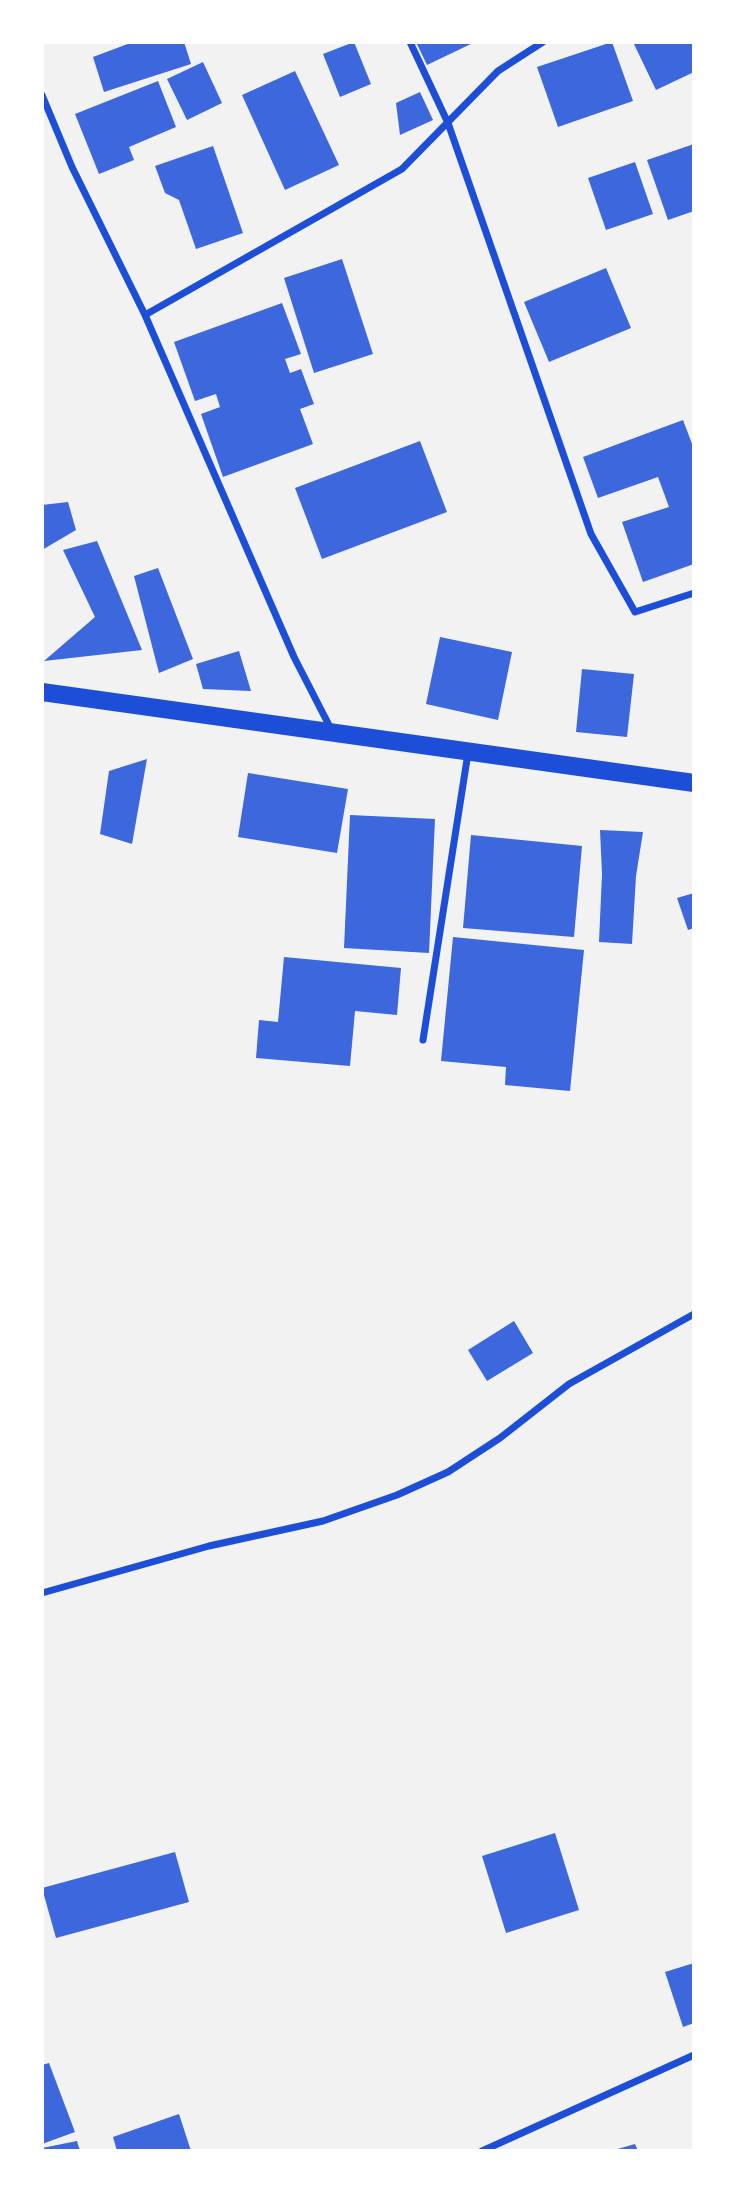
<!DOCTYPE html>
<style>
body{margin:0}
#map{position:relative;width:736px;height:2193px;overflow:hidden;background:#f2f2f2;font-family:Bitter,serif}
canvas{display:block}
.frame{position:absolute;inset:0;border:44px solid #fff;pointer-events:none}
</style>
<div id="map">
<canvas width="736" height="2193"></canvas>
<div class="frame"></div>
</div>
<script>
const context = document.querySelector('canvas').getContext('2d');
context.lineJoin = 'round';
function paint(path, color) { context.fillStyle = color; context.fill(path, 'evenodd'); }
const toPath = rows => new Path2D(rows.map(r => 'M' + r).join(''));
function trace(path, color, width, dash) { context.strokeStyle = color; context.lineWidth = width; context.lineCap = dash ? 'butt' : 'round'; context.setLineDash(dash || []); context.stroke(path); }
paint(toPath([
 [133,42,184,42,191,64,104,92,93,57],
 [354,42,371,84,340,97,323,54],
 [416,42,475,42,427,65],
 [612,42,633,101,558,127,537,67],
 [633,42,694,42,694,72,656,90],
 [203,62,222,103,187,120,167,79],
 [295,71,339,165,285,190,242,95],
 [158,81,176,127,129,147,134,160,99,174,75,114],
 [420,92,433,120,400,135,396,103],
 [694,144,694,211,668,220,647,160],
 [213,146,243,233,196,249,179,200,165,193,155,166],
 [635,162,653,214,606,230,588,178],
 [342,259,373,354,314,373,284,278],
 [606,268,631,328,549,362,524,302],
 [282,303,301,354,285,359,290,373,301,369,314,404,300,409,313,444,223,477,201,414,220,407,216,394,195,401,174,342],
 [683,420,694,449,694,564,643,582,622,522,669,507,658,477,598,498,583,457],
 [420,441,447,512,322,559,295,488],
 [68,502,76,530,42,550,42,505],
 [97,541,142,650,44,661,95,617,63,550],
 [158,568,193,659,159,673,134,576],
 [440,637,512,652,498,720,426,704],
 [239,651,251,691,203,689,196,664],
 [582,669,634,674,627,737,576,732],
 [147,759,132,844,100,834,109,771],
 [248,773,348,789,337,853,238,837],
 [350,815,435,819,429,953,344,948],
 [600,830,643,832,636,876,632,944,599,942,602,874],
 [471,835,582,846,574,937,463,928],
 [694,893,694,928,688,930,677,898],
 [453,937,584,950,570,1091,505,1085,506,1067,441,1061],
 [284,957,401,968,397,1015,355,1011,350,1066,256,1058,259,1020,278,1022],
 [514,1321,533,1353,487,1381,468,1350],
 [555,1833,579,1910,506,1933,482,1856],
 [175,1852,189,1902,56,1938,42,1888],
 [694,1963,694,2023,683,2027,665,1972],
 [49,2063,75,2132,42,2144,42,2065],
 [179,2114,191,2151,117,2151,113,2137],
 [77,2141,80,2151,42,2151,42,2148],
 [635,2144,638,2151,614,2151,614,2150]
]), '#3d67dc');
trace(toPath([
 [410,42,448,123,591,534,635,612,694,593],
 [42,95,72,167,145,315,294,657,332,731],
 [145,315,402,169,498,71,543,42],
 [423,1040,468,753],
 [42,1593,209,1546,323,1521,397,1495,448,1472,500,1438,569,1384,694,1314],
 [482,2151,694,2055]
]), '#1d4ed8', 7);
trace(toPath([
 [42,692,694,783]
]), '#1d4ed8', 18);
</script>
